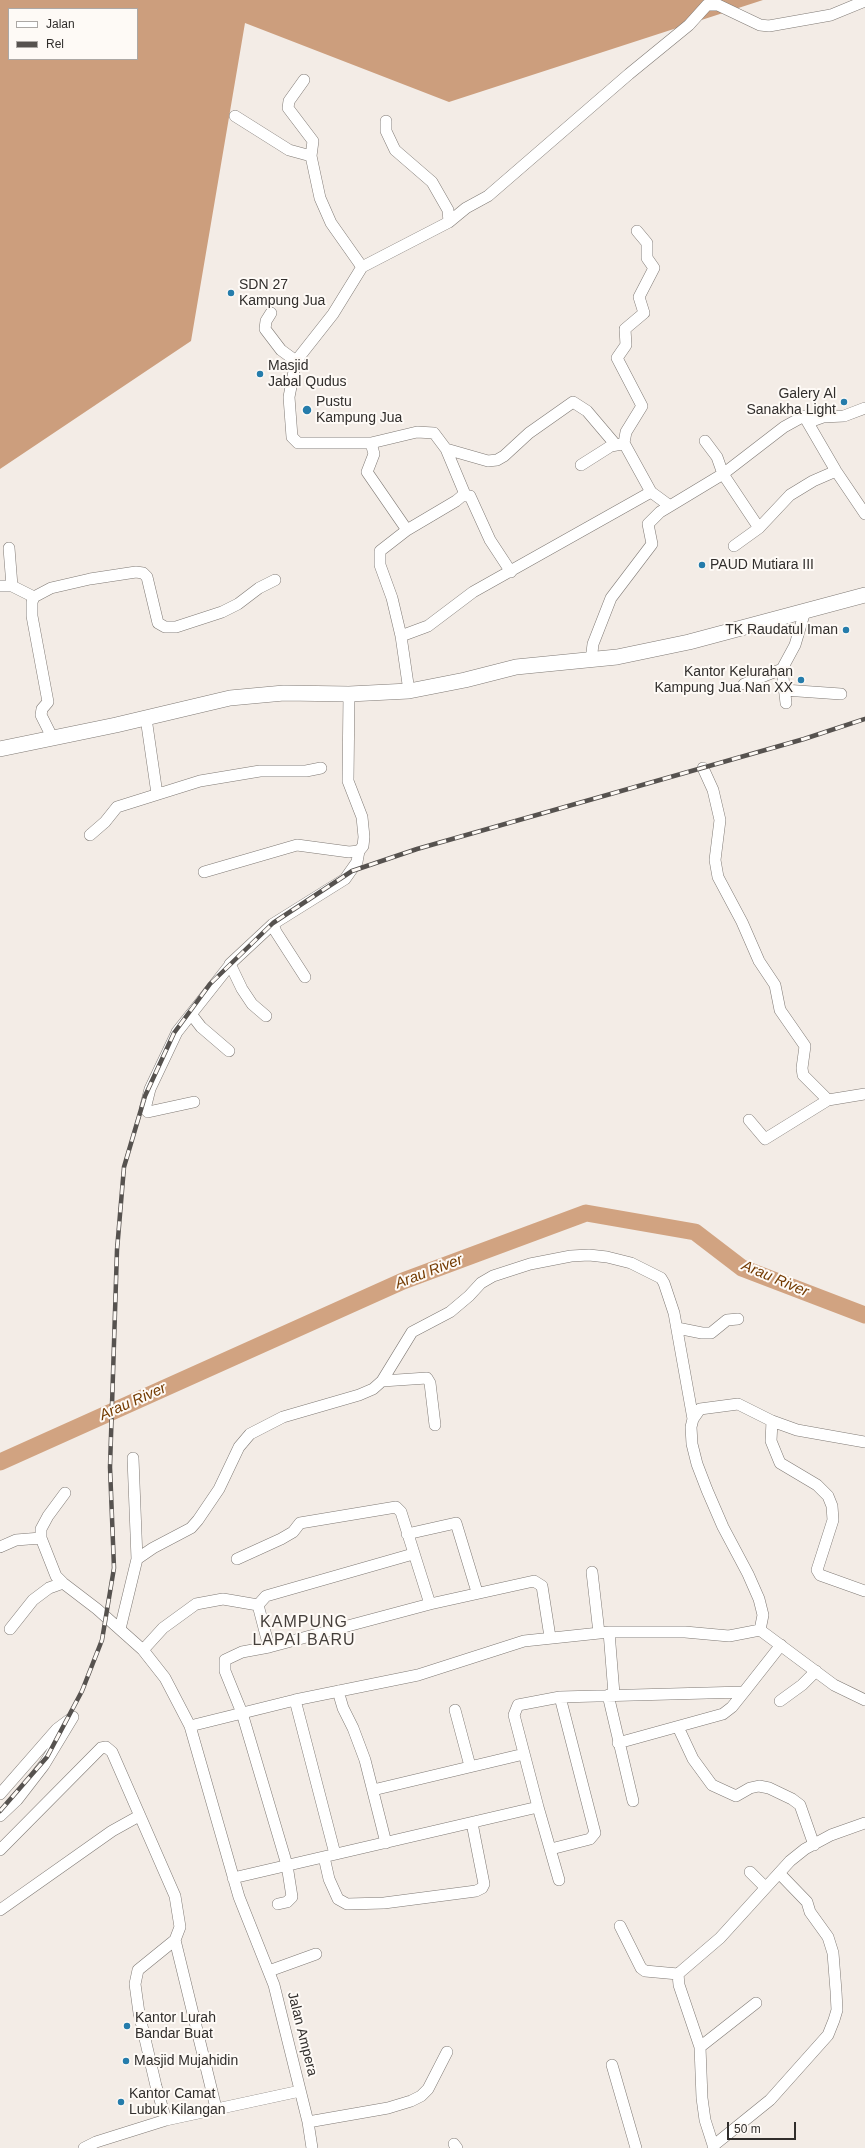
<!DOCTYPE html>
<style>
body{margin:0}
#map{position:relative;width:865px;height:2148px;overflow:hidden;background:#f3ece6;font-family:Helvetica,sans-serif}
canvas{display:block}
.legend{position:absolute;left:8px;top:8px;width:130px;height:52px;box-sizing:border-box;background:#fefaf6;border:1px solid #aca8a5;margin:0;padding:5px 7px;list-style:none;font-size:12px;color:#312e2c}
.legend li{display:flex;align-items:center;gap:8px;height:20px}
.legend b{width:20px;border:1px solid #aca8a5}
.scale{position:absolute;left:727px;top:2122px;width:69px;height:18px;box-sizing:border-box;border:2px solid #312e2c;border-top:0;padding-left:5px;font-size:12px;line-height:14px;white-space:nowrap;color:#312e2c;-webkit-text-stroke:3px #fefaf6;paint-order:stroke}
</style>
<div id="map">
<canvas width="865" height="2148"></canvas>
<ul class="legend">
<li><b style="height:5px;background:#fff"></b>Jalan</li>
<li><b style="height:5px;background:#56524f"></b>Rel</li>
</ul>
<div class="scale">50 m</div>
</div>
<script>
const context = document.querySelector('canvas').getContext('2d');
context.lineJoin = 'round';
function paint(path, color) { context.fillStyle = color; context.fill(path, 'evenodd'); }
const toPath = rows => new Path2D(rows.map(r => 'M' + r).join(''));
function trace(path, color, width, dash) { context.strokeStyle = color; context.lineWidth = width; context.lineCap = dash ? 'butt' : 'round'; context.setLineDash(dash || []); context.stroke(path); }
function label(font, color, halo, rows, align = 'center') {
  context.font = font + ' Helvetica,sans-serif'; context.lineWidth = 4; context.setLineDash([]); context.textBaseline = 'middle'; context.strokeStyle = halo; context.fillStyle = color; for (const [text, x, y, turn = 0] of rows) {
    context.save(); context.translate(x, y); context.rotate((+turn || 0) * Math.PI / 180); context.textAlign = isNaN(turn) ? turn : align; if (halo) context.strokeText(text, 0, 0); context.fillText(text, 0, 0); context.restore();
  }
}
paint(toPath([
 [0,0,763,0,449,102,245,23,191,341,0,469],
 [9,9,137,9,137,59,9,59]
]), '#cc9e7d');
trace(toPath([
 [0,1462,403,1281,586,1213,695,1232,742,1268,865,1315]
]), '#d1a381', 17);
const street = toPath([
 [304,80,289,101,288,108,313,141,311,156,320,198,331,223,362,267],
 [235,116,289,150,311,156],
 [386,121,386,131,395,150,432,182,448,210,449,222],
 [637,231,647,243,647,258,654,268,639,297,644,313,625,329,626,345,617,358,642,406,626,432,624,443,651,492,670,506,723,474,784,427,804,416,836,471,865,514],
 [362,267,449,222,466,208,488,196,629,74,689,25,707,5,718,5,760,25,769,26,831,15,865,1],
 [362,267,333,314,296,361,289,397,292,437,298,443,371,443,417,432,434,433,446,449,464,492,462,496],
 [271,313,266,321,265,329,281,350,296,361],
 [809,422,823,417,844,416,865,408],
 [705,441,717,457,723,474,759,528,734,546],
 [371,443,374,454,367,472,407,530],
 [446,449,488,461,497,460,504,456,529,433,573,402,587,411,615,444],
 [581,465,611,446,622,444],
 [759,528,790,495,813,481,836,471],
 [9,548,12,586],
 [0,586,12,586,34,597],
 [401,636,428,626,473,592,651,492],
 [591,661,593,644,611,598,652,544,648,524,660,512,670,506],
 [744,684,782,669],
 [784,690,841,694],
 [409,691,401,636,392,598,380,565,380,551,407,530,456,501,462,496,470,496,490,540,511,572],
 [786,703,782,669,795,645,805,611],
 [146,718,157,794],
 [52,737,41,715,42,709,48,702,32,616,32,602,34,597,51,588,90,579,136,572,143,573,147,577,158,623,165,627,176,627,222,612,238,604,259,588,275,580],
 [703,768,713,790,720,820,715,860,718,877,742,922,759,961,775,985,780,1010,805,1046,802,1068,803,1075,828,1100,865,1094],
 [90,835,105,822,117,807,200,781,260,771,306,771,321,768],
 [204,872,297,845,349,852,359,851],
 [273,924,276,932,305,977],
 [191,1014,201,1027,229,1051],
 [266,1016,252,1004,242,989,230,964,273,924,345,879,357,862,359,851,363,846,364,837,362,817,348,781,349,694],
 [194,1102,148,1112,145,1109,150,1089,177,1032,230,965],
 [749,1120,765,1139,828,1100],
 [677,1328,702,1333,711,1333,727,1320,738,1319],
 [382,1381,427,1378,430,1383,435,1425],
 [772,1421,771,1441,780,1463,817,1485,828,1496,832,1506,833,1520,817,1570,820,1575,865,1591],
 [865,1442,797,1430,772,1421,738,1404,700,1409,693,1419,691,1427,692,1444,697,1464,707,1490,723,1527,748,1574,759,1599,763,1615,760,1630,834,1685,865,1700],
 [133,1458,137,1559],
 [65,1493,48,1516,41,1529,41,1538,56,1576,63,1583,97,1609,143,1650,165,1678,190,1726,239,1897,274,1985,308,2122,312,2148],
 [407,1534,456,1523,477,1592],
 [0,1547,16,1540,41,1538],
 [237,1559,281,1539,293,1532,300,1523,396,1507,401,1512,430,1604],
 [592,1572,599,1633],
 [10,1629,33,1600,49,1588,63,1583],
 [120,1629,137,1559,153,1548,191,1528,198,1520,219,1489,239,1447,250,1434,283,1417,359,1395,373,1389,382,1381,412,1332,450,1312,469,1296,481,1283,493,1276,530,1264,571,1256,589,1255,607,1257,631,1263,661,1278,664,1283,674,1313,693,1419],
 [609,1632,614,1694],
 [269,1647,258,1605,266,1596,413,1554],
 [143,1650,163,1628,196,1604,223,1599,258,1605],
 [338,1691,343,1708,353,1728,365,1760,386,1843],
 [608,1695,633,1801],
 [295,1700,335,1854],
 [780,1701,802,1685,816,1671],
 [455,1710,470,1766],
 [190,1726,295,1700,418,1675,524,1641,609,1632,685,1632,729,1636,760,1630],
 [678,1727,693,1759,712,1785,736,1796,750,1788,759,1786,769,1788,792,1799,800,1805,814,1845],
 [618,1743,723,1714,732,1707,744,1692],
 [373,1790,524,1754],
 [0,1794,57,1729,69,1720],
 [538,1807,559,1880],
 [0,1816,17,1800,44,1765,73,1717],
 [551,1849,590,1839,595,1833,560,1697],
 [0,1850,101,1748,106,1747,112,1752,175,1896,180,1927,175,1940,216,2108],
 [324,1857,329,1879,338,1899,347,1904,384,1903,476,1891,482,1888,484,1884,472,1823],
 [750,1872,765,1887],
 [233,1878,538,1807,514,1715,518,1705,560,1697,744,1692,781,1645],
 [278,1904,287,1902,292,1897,287,1865,242,1713,225,1671,225,1660,242,1652,269,1647,430,1604,534,1581,542,1586,550,1637],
 [0,1910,112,1831,139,1816],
 [620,1926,641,1968,645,1971,678,1974],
 [269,1971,316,1954],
 [700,2047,756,2003],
 [612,2065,636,2148],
 [166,2120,156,2086,139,2013,135,1984,138,1970,175,1940],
 [308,2122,388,2108,411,2101,421,2096,428,2089,447,2052],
 [454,2144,457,2148],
 [713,2146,770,2100,828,2035,834,2020,837,2010,836,1991,833,1953,828,1937,810,1912,807,1902,779,1873],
 [84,2148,96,2142,166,2120,300,2091],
 [714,2148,705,2120,702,2098,700,2047,679,1985,678,1974,720,1938,790,1861,805,1849,831,1835,865,1823]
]);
const secondary = toPath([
 [0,749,116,725,230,698,284,693,349,694,409,691,465,680,516,667,617,657,689,642,865,595]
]);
trace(street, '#7f7974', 12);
trace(secondary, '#7f7974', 16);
trace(street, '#fff', 11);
trace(secondary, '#fff', 15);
const rail = toPath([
 [0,1811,47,1757,82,1691,102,1640,114,1568,110,1467,117,1250,124,1167,145,1096,174,1033,210,984,273,923,352,871,417,849,804,739,865,719]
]);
trace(rail, '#56524f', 4.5);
trace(rail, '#fefaf6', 3, [9]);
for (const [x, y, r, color] of [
 [231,293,4,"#257cab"],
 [260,374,4,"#257cab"],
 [844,402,4,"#257cab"],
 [307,410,5,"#257cab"],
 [702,565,4,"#257cab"],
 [846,630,4,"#257cab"],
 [801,680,4,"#257cab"],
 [127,2026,4,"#257cab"],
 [126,2061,4,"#257cab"],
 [121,2102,4,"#257cab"]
]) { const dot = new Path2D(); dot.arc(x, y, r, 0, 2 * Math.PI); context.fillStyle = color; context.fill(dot); trace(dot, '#fefaf6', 1.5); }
label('14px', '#312e2c', '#fefaf6', [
 ["SDN 27",239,285],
 ["Kampung Jua",239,301],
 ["Masjid",268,366],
 ["Jabal Qudus",268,382],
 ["Galery Al",836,394,"right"],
 ["Sanakha Light",836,410,"right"],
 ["Pustu",316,402],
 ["Kampung Jua",316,418],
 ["PAUD Mutiara III",710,565],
 ["TK Raudatul Iman",838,630,"right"],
 ["Kantor Kelurahan",793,672,"right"],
 ["Kampung Jua Nan XX",793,688,"right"],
 ["Kantor Lurah",135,2018],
 ["Bandar Buat",135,2034],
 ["Masjid Mujahidin",134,2061],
 ["Kantor Camat",129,2094],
 ["Lubuk Kilangan",129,2110]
], 'left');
label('14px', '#312e2c', '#fefaf6', [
 ["Jalan Ampera",302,2034,76]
]);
label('italic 15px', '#733a00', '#fefaf6', [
 ["Arau River",429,1272,-21],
 ["Arau River",775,1279,23],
 ["Arau River",133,1402,-24]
]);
context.letterSpacing = '1px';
label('16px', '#453f3b', '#fefaf6', [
 ["KAMPUNG",304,1623],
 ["LAPAI BARU",304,1641]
]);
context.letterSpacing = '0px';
</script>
